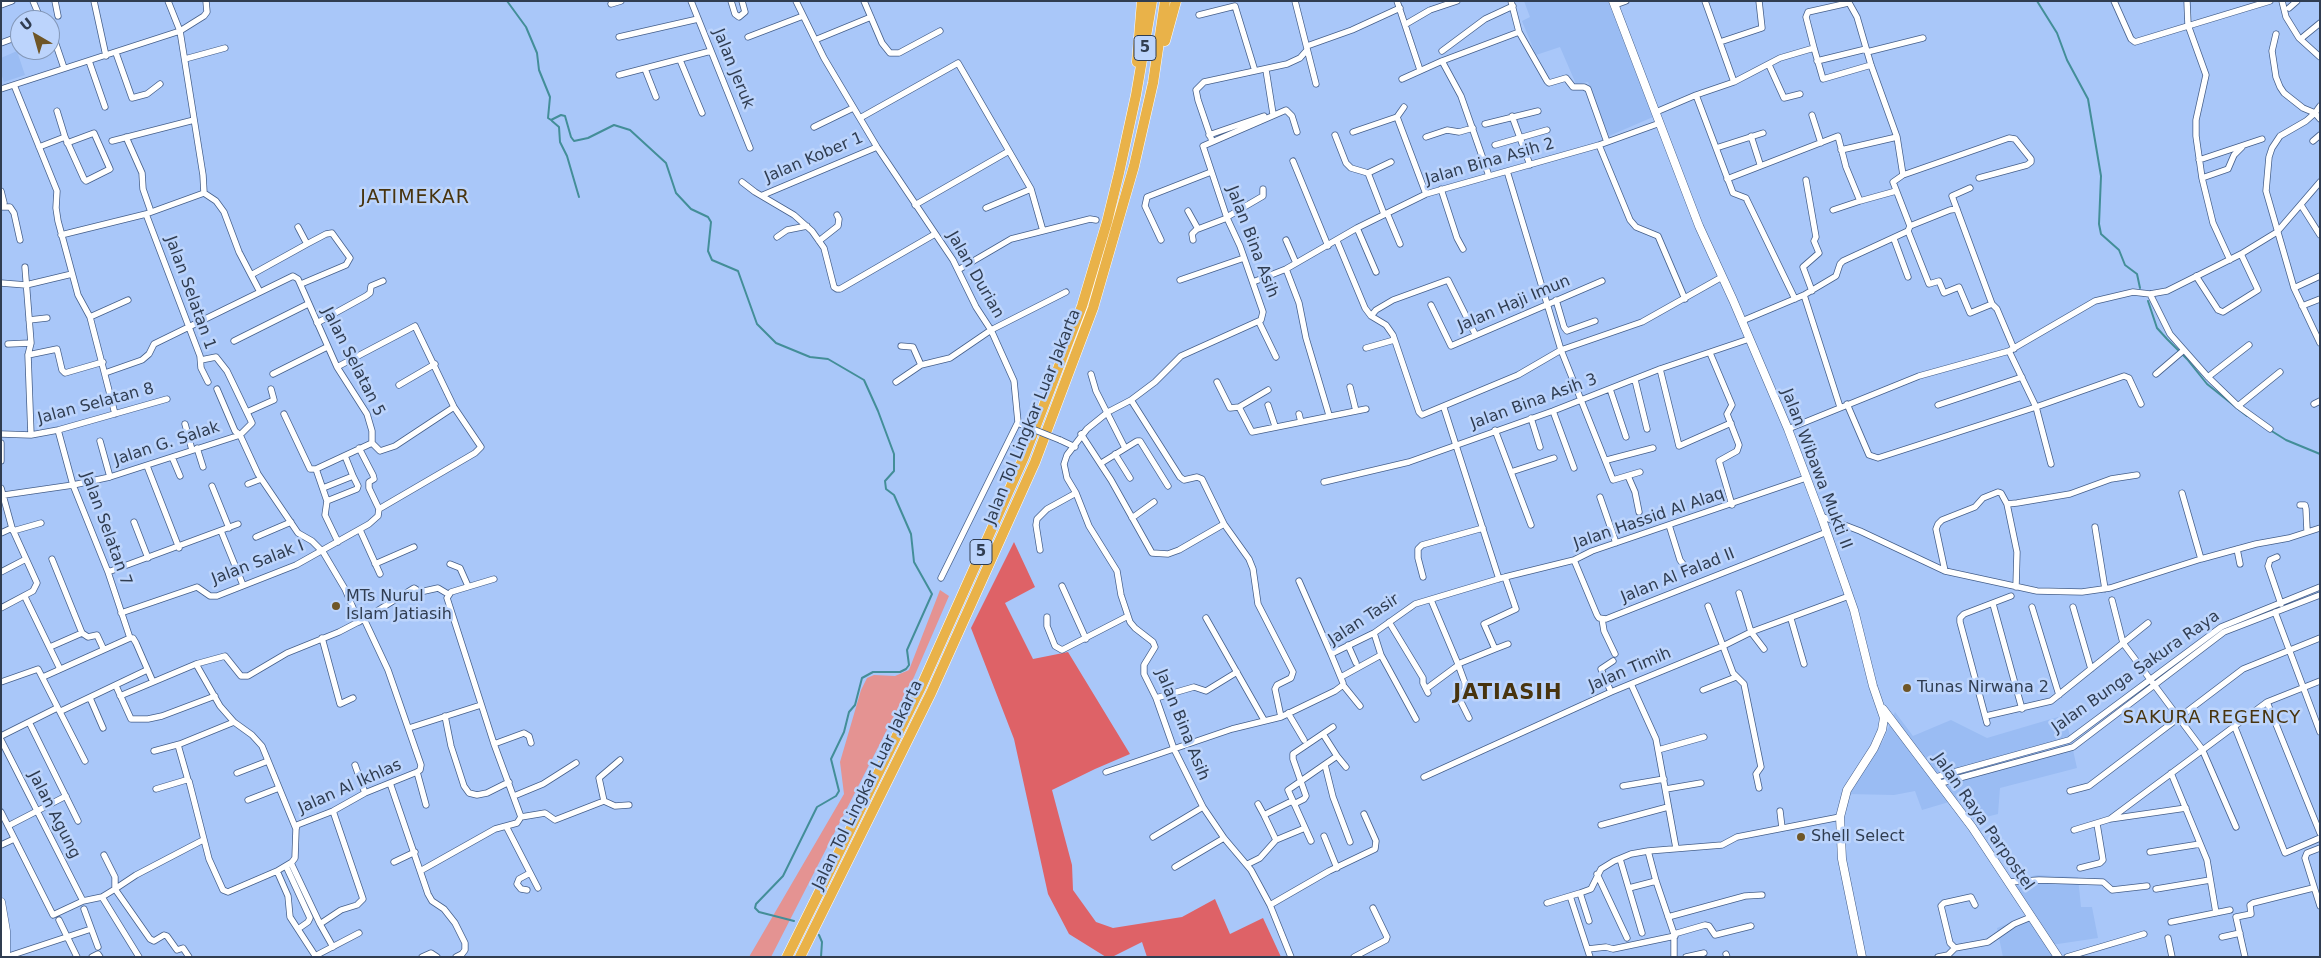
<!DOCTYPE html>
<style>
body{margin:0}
#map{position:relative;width:2321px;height:958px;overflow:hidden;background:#a9c7f9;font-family:"DejaVu Sans",sans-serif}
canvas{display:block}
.frame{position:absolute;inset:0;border:2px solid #303d51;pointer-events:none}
.north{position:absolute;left:10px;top:10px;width:50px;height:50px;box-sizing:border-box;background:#bcd4fc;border:1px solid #8498b8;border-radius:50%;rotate:322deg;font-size:14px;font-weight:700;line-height:20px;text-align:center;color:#303d51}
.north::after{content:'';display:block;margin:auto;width:18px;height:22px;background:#6f5627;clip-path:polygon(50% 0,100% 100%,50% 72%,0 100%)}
</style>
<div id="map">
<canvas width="2321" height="958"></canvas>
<div class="frame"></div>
<div class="north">U</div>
</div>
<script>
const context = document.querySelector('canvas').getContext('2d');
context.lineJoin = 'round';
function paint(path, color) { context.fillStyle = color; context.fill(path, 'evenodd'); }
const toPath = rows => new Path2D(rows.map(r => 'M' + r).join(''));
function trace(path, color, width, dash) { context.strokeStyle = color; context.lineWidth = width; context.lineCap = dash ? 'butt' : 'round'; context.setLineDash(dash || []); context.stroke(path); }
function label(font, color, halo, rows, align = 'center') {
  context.font = font + ' "DejaVu Sans",sans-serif'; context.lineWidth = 5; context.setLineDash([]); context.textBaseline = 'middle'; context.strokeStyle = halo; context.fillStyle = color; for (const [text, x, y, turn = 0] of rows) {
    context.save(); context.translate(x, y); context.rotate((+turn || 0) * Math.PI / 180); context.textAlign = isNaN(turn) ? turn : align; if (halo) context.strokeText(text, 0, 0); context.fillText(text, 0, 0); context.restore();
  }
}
paint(toPath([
 [1524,1,1608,1,1653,117,1609,136,1588,82,1576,84,1560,47,1536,55,1522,21,1530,17],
 [17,51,25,75,4,82,1,73,1,58],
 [1895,712,1913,736,1951,720,1987,738,2058,717,2068,728,2077,768,2000,788,1998,814,1974,820,1959,799,1922,810,1915,791,1894,795,1847,794,1883,741],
 [2037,875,2078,877,2081,907,2092,907,2098,938,2051,945,2058,957,2003,957,1997,928,2033,914,2010,881]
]), '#9abcf3');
paint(toPath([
 [940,590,949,596,914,677,771,957,749,957,844,794,840,762,861,690,867,678,874,675,895,676,909,670]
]), '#e49392');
paint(toPath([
 [1014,542,1035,587,1005,603,1033,659,1068,652,1130,754,1095,769,1052,790,1072,865,1073,890,1096,922,1113,928,1182,917,1215,899,1230,934,1263,918,1281,957,1147,957,1142,942,1112,957,1106,957,1069,934,1048,894,1014,739,971,628]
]), '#de6267');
trace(toPath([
 [507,1,526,27,537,53,539,70,550,97,548,118,551,120,561,115,565,116,571,137,574,141,588,138,614,125,630,130,666,163,676,193,691,209,708,217,711,222,708,251,712,260,738,271,757,324,776,343,810,357,828,359,864,380,878,411,894,454,894,471,885,481,886,489,894,495,911,534,914,562,932,594,907,650,909,665,906,669,900,672,873,672,862,678,855,705,849,712,844,732,831,759,839,791,836,796,817,807,783,876,756,904,755,908,759,912,794,921],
 [2037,1,2057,33,2067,60,2088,99,2101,176,2099,224,2101,234,2119,250,2125,265,2137,274,2140,288],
 [552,121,559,127,560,142,567,156,579,197],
 [2148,301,2157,328,2167,339,2187,359,2207,384,2247,416],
 [2270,430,2286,440,2320,454],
 [819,935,822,942,821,957]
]), '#438e98', 2);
const street = toPath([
 [33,1,41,20],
 [55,1,58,16],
 [94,1,106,56],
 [168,1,180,31,203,175,204,193,216,201,224,212,239,252,260,292],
 [691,1,750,148],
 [731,1,735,14,739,17,745,12,742,1],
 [796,1,824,58,877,147,953,260,976,307,991,330,1014,381,1018,422,941,578],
 [864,1,882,43,890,53,899,53,940,31],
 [1295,1,1316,84],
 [1397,1,1420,70],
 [1511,1,1519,32,1547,81,1549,83,1566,78,1573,87,1584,87,1588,89,1607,142],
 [1705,1,1734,82],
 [2114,1,2131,39,2135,42,2270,1],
 [2187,1,2188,25,2206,75,2196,120,2196,136,2202,178,2213,223,2230,260],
 [2282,1,2286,17,2299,38,2320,57],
 [611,4,621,1],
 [1,5,12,1],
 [1615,5,1626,1],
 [2289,8,2297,1],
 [1199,15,1235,6,1255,71],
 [1406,24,1430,10,1457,1],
 [50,27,64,68],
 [2276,34,2272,51,2276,77,2280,87,2284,93,2303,108,2315,113,2306,121,2280,136,2272,148,2269,157,2266,191,2294,288,2320,343],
 [619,37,698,19],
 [748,37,803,16],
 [2303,37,2320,23],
 [815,40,871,17],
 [1720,42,1762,28,1759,1],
 [1,43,20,36],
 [1307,46,1352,30,1400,8],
 [1814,48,1823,79,1871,65],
 [1442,51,1485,19,1513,6],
 [1867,52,1923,38],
 [116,53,132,98,147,94,160,84],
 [185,59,225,48],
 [680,60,702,113],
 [89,61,105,107],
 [1442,61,1461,96,1489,176],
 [1817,61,1866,49],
 [1769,65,1784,98,1800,94],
 [645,69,656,97],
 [1266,70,1273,114],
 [619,75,711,51],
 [1402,79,1442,61,1519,32],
 [14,85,57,191,56,208,58,221,78,295,90,317,115,414],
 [1,89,180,31,204,16,207,12,206,1],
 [1696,95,1733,193,1746,198,1795,299],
 [2320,106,2315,113,2320,119],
 [57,111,65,137],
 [1656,112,1696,95,1734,82,1780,58,1814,48,1806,17,1808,12,1848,3],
 [1812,115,1821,143],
 [1512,116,1530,165],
 [1397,117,1426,194],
 [860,118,958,63,1031,189,1043,231],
 [1485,124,1538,111],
 [814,127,853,108],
 [1353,132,1397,117,1404,107],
 [1209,135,1264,116],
 [1335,135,1346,163,1351,168,1368,173,1384,214],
 [1751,136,1760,164],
 [126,137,142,173,143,189,151,212],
 [1426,137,1447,130,1459,132,1473,128],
 [112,141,194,120],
 [1212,141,1198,100,1196,90,1204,82,1287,64,1300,58,1307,50],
 [2313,141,2320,135],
 [1495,145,1547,130],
 [1599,145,1630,220,1636,227,1658,236,1685,299],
 [39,147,65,137,84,179,86,181,110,169,94,133,67,143],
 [1716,148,1763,133],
 [1841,150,1897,137],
 [2199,160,2262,139],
 [1293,161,1328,246],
 [1507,171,1561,350,1613,480,1640,472],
 [1368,173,1391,162],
 [1903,175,2009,138,2015,139,2031,159,2031,162,2027,165,1979,178],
 [2202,178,2228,169,2234,155,2242,147],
 [1727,179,1838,136,1846,167,1860,201,1833,210],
 [1806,180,1816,237,1814,241,1819,253,1803,267,1812,291],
 [742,182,755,192,794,215,812,231,824,248,834,287,837,289,840,289,935,234],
 [1441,189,1457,238,1463,249],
 [1,191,4,203,1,207,10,207,14,213,20,240],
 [763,195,877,147],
 [1860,201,1896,191],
 [915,205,1009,151],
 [2301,205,2320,235],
 [986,208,1031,189],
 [1188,211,1198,229,1227,218],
 [1387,213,1400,244],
 [146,214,200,356,201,368,208,382],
 [1227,217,1263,196,1263,189],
 [1910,226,1950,210,1957,209],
 [298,227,307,244,326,234,332,233,350,258,346,265,301,284],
 [1357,228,1376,272],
 [1908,231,1929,284,1939,281,1944,293,1959,287,1970,313,1992,304,1952,196,1970,188],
 [61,235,146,214,204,193],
 [777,237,787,230,807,226],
 [1894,239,1908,277],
 [1161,240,1145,206,1147,197,1211,172],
 [1193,240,1192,234,1197,229],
 [1286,240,1296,263],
 [819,241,838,226,839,219,837,215],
 [1337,241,1365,308,1371,316,1386,325,1393,335,1419,412,1422,415,1518,375,1561,350,1642,322,1722,277],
 [25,267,31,343,28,355,31,435],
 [1286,269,1299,303,1306,338,1329,415],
 [958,270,1011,239,1090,219,1096,220],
 [251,275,307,244],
 [2196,276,2218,310,2223,312,2258,290,2241,254],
 [1180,280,1244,258],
 [1253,282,1286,269,1357,228,1426,194,1599,145,1660,123],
 [1,283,26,285,72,274],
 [2294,288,2320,276],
 [2150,294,2170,334,2208,377,2238,406,2280,372],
 [1804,295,1840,407],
 [1556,300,1564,327,1567,331,1595,321],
 [1992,304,1997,309,2014,349],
 [1431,305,1451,346,1602,281],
 [2302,306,2320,299],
 [1371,316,1376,310,1393,300,1448,280,1475,334],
 [90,317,128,300],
 [29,320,47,318],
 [1742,321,1804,295,1836,276,1840,264,1843,261,1908,231,1910,226,1893,182,1903,175,1897,137,1871,65,1857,17,1848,1],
 [1259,322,1276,357],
 [317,323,366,296,370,293,371,286,383,281],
 [234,341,308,304],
 [8,344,31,343],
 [901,346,913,347,921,365],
 [1366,348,1394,340],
 [2009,351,2036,407,2051,464],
 [1710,353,1732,405,1727,414,1739,445,1737,451,1719,461,1732,505],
 [28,355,57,349,62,370,65,373,103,362],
 [337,367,415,326,454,407,481,447,475,453,379,509],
 [1660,369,1679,446,1731,423],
 [105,373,142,360,149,354,154,344,293,276,298,279,337,367,367,414,372,431,372,443],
 [273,374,327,347],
 [1091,374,1096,391,1125,448],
 [2156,374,2184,350],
 [2208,377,2249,345],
 [1635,380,1647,429],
 [896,382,921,365,950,358,991,330,1066,292],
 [1217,382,1230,408,1239,407,1252,432,1366,409],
 [399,385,435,364],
 [1350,387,1356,411],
 [217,389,235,431,240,435],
 [1610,389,1626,437],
 [1131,400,1180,477,1184,480,1197,477,1202,479,1224,524,1249,559,1253,569,1258,604,1293,672,1291,678,1277,685,1275,689,1281,717],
 [1847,404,1869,455,1878,458,2036,407,2124,376,2129,378,2141,404],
 [2314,404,2320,401],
 [1268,405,1275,426],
 [1938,405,2022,377],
 [2238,406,2270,429],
 [1239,407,1268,390],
 [1444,408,1499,579],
 [1553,411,1574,468],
 [247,412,274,400,271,389],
 [284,414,310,469,316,469,372,443],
 [1299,414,1301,422],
 [1531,418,1540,447],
 [185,424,192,450],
 [1788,429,1919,376,2009,351,2095,301,2133,292,2150,294,2167,291,2241,254,2277,232,2320,182],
 [58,430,73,485,108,572,130,638],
 [1495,430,1531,525],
 [1,434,31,435,58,430,167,399],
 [1081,434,1111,480,1152,553,1168,554,1179,550,1224,524],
 [240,435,258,474,298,533,312,541,323,552,345,589,359,622],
 [1060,440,1075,447],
 [100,441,110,477],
 [1,443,1,461],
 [372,443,380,451,395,446,454,407],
 [197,448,203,467],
 [1115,454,1130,478],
 [345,456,353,476],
 [172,457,180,476],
 [1607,460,1653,448],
 [1103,462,1137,441,1140,441,1168,486],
 [147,466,179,548],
 [316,469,327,501,325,515,338,542],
 [1511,472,1554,458],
 [1628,476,1635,492,1639,512],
 [1324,482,1409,462,1553,411,1660,369,1749,339],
 [248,484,261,479],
 [212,486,229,528],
 [1,488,12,528,37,583,33,591,1,608],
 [323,488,353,476,358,486,357,489,327,501],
 [2182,493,2201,559],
 [4,495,73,485,110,477,240,435,252,423,227,371,216,357,201,360],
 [1600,497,1616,543],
 [2007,504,2017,552,2016,587],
 [2300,505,2305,505,2306,509,2307,530],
 [1821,516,1860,531,1945,571,2037,591,2082,592,2110,588,2201,559,2256,544,2289,538,2320,528],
 [1132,518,1154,502],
 [134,522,148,558],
 [1669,525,1680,560,1686,568],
 [2095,527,2105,589],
 [360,530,380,574],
 [13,531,41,523],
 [221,531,243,585],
 [1,533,12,528],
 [256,537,291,522],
 [1589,539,1612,531],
 [2237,549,2240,564],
 [1040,550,1036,525,1037,519,1047,509,1076,493],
 [2277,557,2270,560,2268,566,2281,604],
 [52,559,82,633,88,637,97,635,103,648],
 [1574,560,1597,615,1599,618,1606,619,1827,532],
 [375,564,414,547],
 [450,564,460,568,468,586],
 [1945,571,1936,529,1938,524,1942,520,1975,507,1983,498,1998,492,2001,493,2007,504,2017,503,2070,494,2111,479,2137,475],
 [1,572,26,559],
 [108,572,238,524],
 [1423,577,1418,558,1418,549,1422,545,1483,528],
 [1505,577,1516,609,1484,624,1495,649,1508,644],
 [494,579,451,592,447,598,494,744,521,817],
 [1299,581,1331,654],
 [1062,586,1086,639],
 [1739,593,1751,632,1764,649],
 [25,597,60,669],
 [1431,600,1458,664,1495,649],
 [2112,600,2123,643,2202,749,2236,827],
 [1993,604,2022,709],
 [1708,606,1733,673,1744,684,1761,767,1756,774,1759,788],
 [2032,607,2059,695],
 [2073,607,2091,669],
 [2275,612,2320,732],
 [121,613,197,587,210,596,217,596,296,565,369,524,378,516,379,509,369,488,369,482,374,479,373,475,359,448],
 [1047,617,1047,626,1055,646,1062,650,1128,616],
 [1206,618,1264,720],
 [364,619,414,588,420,592,438,588,448,594],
 [1602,619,1604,631,1615,654],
 [1791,619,1804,664],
 [1389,622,1423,678,1423,683,1426,689],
 [1374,633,1381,655,1416,719],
 [130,638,133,638,136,643,153,682],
 [322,638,340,704,353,698],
 [1348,645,1356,663],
 [50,647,82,633],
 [196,664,220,706,234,722,252,735,262,746,296,829],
 [1458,664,1465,683,1465,689,1459,698,1469,718],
 [43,677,130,638],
 [1341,677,1381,655],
 [1,682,38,669,85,761],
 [1631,684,1656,739,1676,848],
 [1343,685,1360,706],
 [116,686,131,719,148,719,162,716,215,696],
 [1703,690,1736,677],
 [1611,692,1601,669,1613,661],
 [1428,693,1426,689,1457,666],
 [120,696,196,664,225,656,241,676,248,676,287,653,339,632,364,619,388,670,421,765,420,770,417,772,365,793,333,811,297,825,296,829,295,858,292,862,277,871,228,892,223,890,209,859,189,781,186,780,156,789],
 [90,698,103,728],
 [1156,698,1194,687,1206,691,1237,672],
 [2267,702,2320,833],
 [61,711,147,670],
 [1288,713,1304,740],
 [445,716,451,746,464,786,469,793,477,795,487,793,509,782],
 [1986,716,2051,701,2148,623],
 [29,722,78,821],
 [1987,723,1960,622,1960,618,1964,614,2011,596],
 [2234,725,2285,853,2320,838],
 [409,728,481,705],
 [1,736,57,708],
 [1,740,83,901],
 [494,744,524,733,529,736,531,743],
 [178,745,188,780],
 [1658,750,1704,737],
 [154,751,180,744,234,722],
 [1337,756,1346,767],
 [355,765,365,793],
 [1325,765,1333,797,1350,842],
 [417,772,426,805],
 [1106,772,1232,729,1281,717,1335,691,1343,685,1343,683,1331,654,1374,633,1415,604,1505,577,1574,560,1592,551,1806,478],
 [237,773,268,761],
 [2171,773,2207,860,2216,913],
 [1424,777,1611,692,1723,646,1751,632,1849,596],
 [1936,777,2069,740,2221,627,2320,587],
 [390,783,428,894,432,901,444,909,455,923,465,943,465,950,462,954,456,957],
 [1941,783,2073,747,2224,632,2320,595],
 [1623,786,1664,779],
 [1666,789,1701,783],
 [2070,791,2089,786,2243,669,2320,638],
 [514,796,543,784,576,763],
 [248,800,279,788],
 [604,801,599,778,620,760],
 [1258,804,1264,815],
 [1294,804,1304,799,1306,796,1293,759,1293,754,1333,727],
 [333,811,363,899,357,905,341,910,320,924,333,947],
 [1780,811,1782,828],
 [1,812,53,915,83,901,102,897,115,889,115,877,104,855],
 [521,817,545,813,555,820,604,801,615,806,629,805],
 [2110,819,2267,702,2320,681],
 [1601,825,1668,807],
 [8,826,66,796],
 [506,826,538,888],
 [2074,830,2110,819,2186,808],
 [1324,836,1337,868],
 [1153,837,1203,807],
 [1276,840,1305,828],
 [1311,841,1288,790,1337,756,1323,734],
 [1,845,14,839],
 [2320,848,2307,853,2305,858,2320,906],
 [1648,851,1656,881,1674,934,1674,957],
 [2150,852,2200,844],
 [1620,859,1642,933],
 [394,862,415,852],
 [291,863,320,924],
 [1248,864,1260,858,1276,840,1264,815,1292,801],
 [286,866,310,918,308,922,298,929],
 [1175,867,1224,838],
 [2080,868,2100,863,2103,860,2097,824],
 [422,870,495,829,517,823,521,817],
 [277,871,288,896,290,917,316,957],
 [1597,874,1627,938],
 [2009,882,2039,880,2103,882,2112,890,2147,886],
 [1629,888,1656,881],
 [2156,889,2210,880],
 [527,890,521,889,517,884,519,879,530,873],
 [1580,893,1570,896,1590,957],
 [102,897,139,957],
 [1547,903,1570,896],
 [1270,905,1329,871,1375,849,1376,841,1364,814],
 [84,909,98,947],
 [1668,917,1745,896,1762,895],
 [59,920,77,957],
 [1589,921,1580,893,1591,889,1601,869,1614,861,1631,854,1648,851,1722,845,1737,837,1840,817],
 [2171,922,2230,910],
 [1674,934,1705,925,1709,926,1715,935,1751,926],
 [2222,937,2240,933],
 [2168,938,2172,957],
 [1955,948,1950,943,1941,906,1944,903,1971,897,1975,905],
 [1588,949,1606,947,1613,949,1675,936],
 [1726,954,1727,957],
 [315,956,359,933],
 [6,957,91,929],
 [92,957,98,954,100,957],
 [189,957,183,948,177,950,167,936,164,935,154,941,150,939,115,889,136,875,203,840],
 [422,957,431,953,437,957],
 [1291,957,1270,905,1251,870,1224,838,1203,807,1174,749,1156,698,1144,674,1144,665,1155,647,1153,642,1135,628,1130,622,1121,595,1117,571,1089,526,1076,493,1067,478,1064,464,1067,455,1087,429,1108,412,1131,400,1155,382,1181,356,1261,320,1263,312,1240,246,1227,218,1203,146,1286,110,1292,116,1297,132],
 [1354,957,1386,940,1387,937,1373,908],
 [1686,957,1704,953],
 [1938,957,1948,955,1955,948,1988,942,2014,924,2031,917],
 [2067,957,2144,934],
 [2245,957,2236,917,2251,914,2250,905,2253,903,2313,888]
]);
const secondary = toPath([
 [1613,1,1699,226,1733,300,1788,429,1821,516,1854,610,1873,686,1884,718,1882,730,1874,748,1847,790,1840,817,1842,859,1862,957],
 [1883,709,1972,827,2058,957],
 [1,902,6,931,6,957]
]);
const highway = toPath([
 [1165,41,1176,1],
 [1137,62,1142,1],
 [787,957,921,687,1024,457,1082,306,1107,222,1119,173,1136,95,1152,1],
 [800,957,931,693,1035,462,1093,308,1134,166,1153,83,1165,1]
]);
trace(street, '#455f8a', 7);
trace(secondary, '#455f8a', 9);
trace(highway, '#fff', 11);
trace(street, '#fff', 5.5);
trace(secondary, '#fff', 8);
trace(highway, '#e9b249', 10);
const streetBridge = toPath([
 [1020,424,1060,440]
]);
trace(streetBridge, '#455f8a', 7, []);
trace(streetBridge, '#fff', 5.5);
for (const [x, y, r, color] of [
 [336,606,5,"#6f5627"],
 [1907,688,5,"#6f5627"],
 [1801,837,5,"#6f5627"]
]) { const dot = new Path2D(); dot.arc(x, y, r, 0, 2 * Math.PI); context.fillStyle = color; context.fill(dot); trace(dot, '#bcd4fc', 2); }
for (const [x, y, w] of [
 [1145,48,22],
 [981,552,22]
]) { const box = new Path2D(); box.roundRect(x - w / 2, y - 12.5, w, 25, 4); context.fillStyle = '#bcd4fc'; context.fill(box); trace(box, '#303d51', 1); }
label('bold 15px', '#303d51', null, [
 ["5",1145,48],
 ["5",981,552]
]);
label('16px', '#303d51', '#bcd4fc', [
 ["Jalan Jeruk",733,69,68],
 ["Jalan Kober 1",814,158,-23],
 ["Jalan Bina Asih 2",1490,162,-16],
 ["Jalan Bina Asih",1252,242,69],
 ["Jalan Durian",975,275,60],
 ["Jalan Selatan 1",190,293,70],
 ["Jalan Haji Imun",1514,304,-23],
 ["Jalan Selatan 5",353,362,63],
 ["Jalan Bina Asih 3",1534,402,-20],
 ["Jalan Selatan 8",96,404,-15],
 ["Jalan Tol Lingkar Luar Jakarta",1033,417,-68],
 ["Jalan G. Salak",167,444,-18],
 ["Jalan Wibawa Mukti II",1816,469,69],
 ["Jalan Hassid Al Alaq",1649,519,-19],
 ["Jalan Selatan 7",106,529,70],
 ["Jalan Salak I",258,563,-21],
 ["Jalan Al Falad II",1678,576,-22],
 ["Jalan Tasir",1364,620,-33],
 ["Jalan Timih",1630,670,-23],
 ["Jalan Bunga Sakura Raya",2136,672,-35],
 ["Jalan Bina Asih",1182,725,68],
 ["Jalan Tol Lingkar Luar Jakarta",868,785,-64],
 ["Jalan Al Ikhlas",350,787,-24],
 ["Jalan Agung",54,815,63],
 ["Jalan Raya Parpostel",1983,822,55]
]);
label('16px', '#303d51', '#bcd4fc', [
 ["MTs Nurul",346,597],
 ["Islam Jatiasih",346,615],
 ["Tunas Nirwana 2",1917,688],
 ["Shell Select",1811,837]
], 'left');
context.letterSpacing = '1px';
label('18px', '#48340e', '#bcd4fc', [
 ["SAKURA REGENCY",2212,718]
]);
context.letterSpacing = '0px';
context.letterSpacing = '1px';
label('19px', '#48340e', '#bcd4fc', [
 ["JATIMEKAR",415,198]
]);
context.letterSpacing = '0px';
context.letterSpacing = '1px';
label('bold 21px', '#48340e', '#bcd4fc', [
 ["JATIASIH",1508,694]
]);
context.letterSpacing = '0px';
</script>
